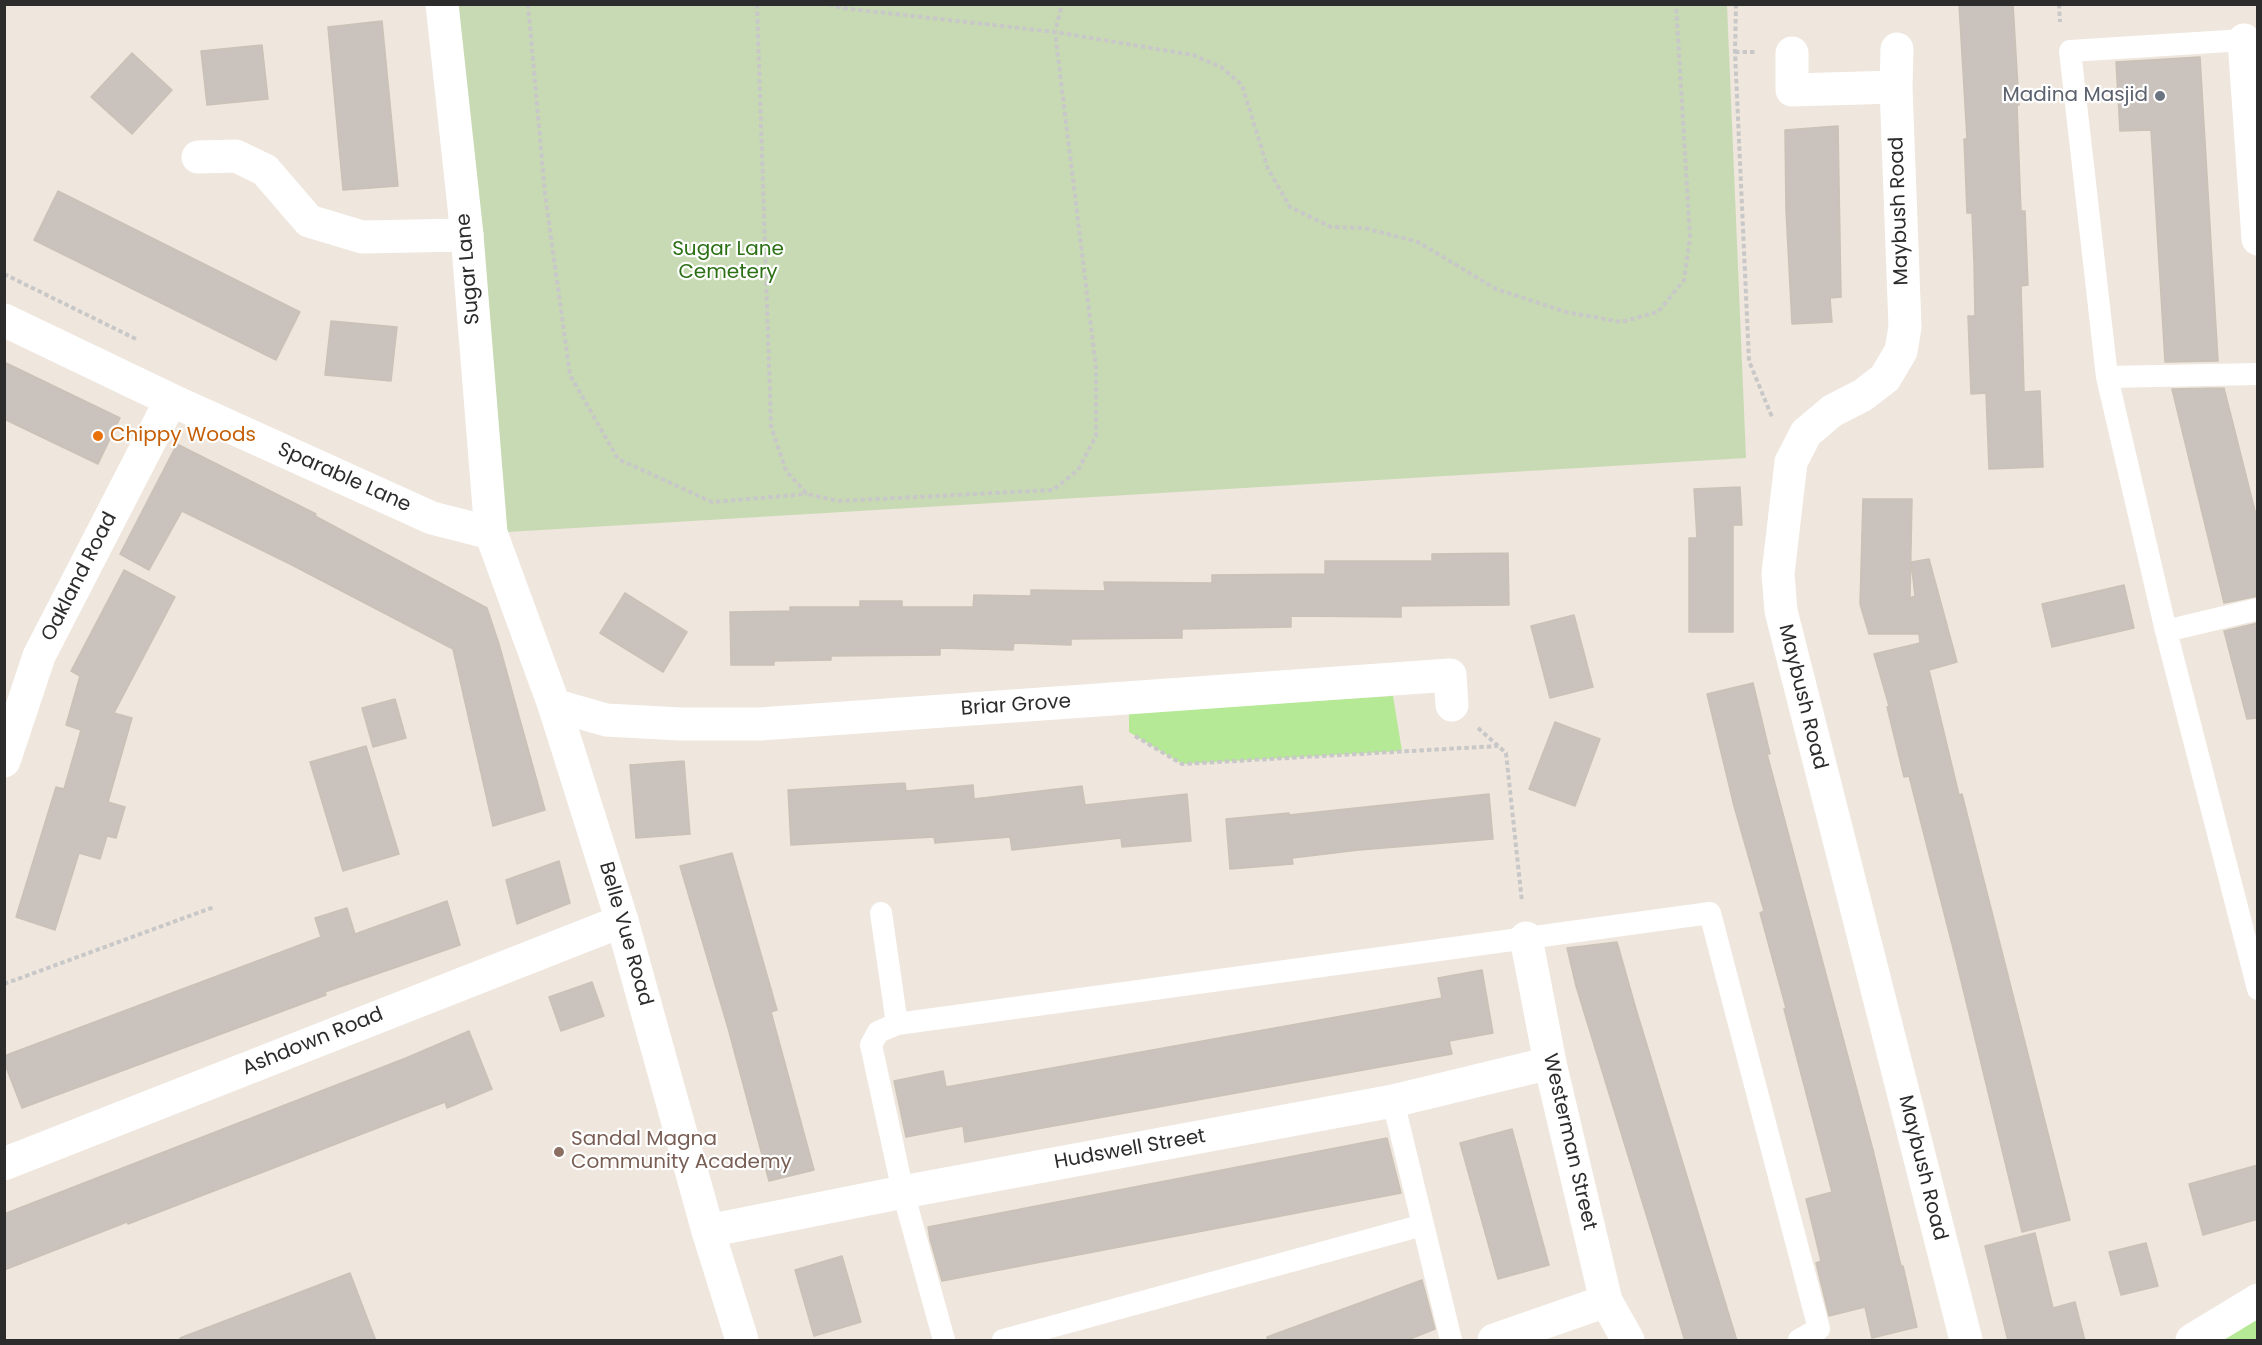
<!DOCTYPE html>
<style>
body{margin:0}
#map{position:relative;width:2262px;height:1345px;overflow:hidden;background:#efe6dd;font-family:Poppins,sans-serif}
canvas{display:block}
.frame{position:absolute;inset:0;border:6px solid #2c2c2c;pointer-events:none}
</style>
<div id="map">
<canvas width="2262" height="1345"></canvas>
<div class="frame"></div>
</div>
<script>
const context = document.querySelector('canvas').getContext('2d');
context.lineJoin = 'round';
function paint(path, color) { context.fillStyle = color; context.fill(path, 'evenodd'); }
const toPath = rows => new Path2D(rows.map(r => 'M' + r).join(''));
function trace(path, color, width, dash) { context.strokeStyle = color; context.lineWidth = width; context.lineCap = dash ? 'butt' : 'round'; context.setLineDash(dash || []); context.stroke(path); }
function label(font, color, halo, rows, align = 'center') {
  context.font = font + ' Poppins,sans-serif'; context.lineWidth = 4.5; context.setLineDash([]); context.textBaseline = 'middle'; context.strokeStyle = halo; context.fillStyle = color; for (const [text, x, y, turn = 0] of rows) {
    context.save(); context.translate(x, y); context.rotate((+turn || 0) * Math.PI / 180); context.textAlign = isNaN(turn) ? turn : align; if (halo) context.strokeText(text, 0, 0); context.fillText(text, 0, 0); context.restore();
  }
}
paint(toPath([
 [1393,696,1402,751,1182,764,1129,732,1129,713],
 [2257,1300,2257,1340,2215,1340]
]), '#b6e996');
paint(toPath([
 [442,5,1727,5,1746,458,491,533]
]), '#c8dab3');
const building = toPath([
 [1959,4,2013,4,2019,105,2017,105,2020,186,2021,211,2025,211,2028,285,2021,286,2024,392,2040,391,2043,467,1989,469,1986,393,1971,394,1968,316,1975,316,1974,263,1972,213,1967,213,1964,139,1967,139,1959,4],
 [382,21,398,186,343,190,328,27,382,21],
 [262,45,268,99,207,105,201,51,262,45],
 [132,53,172,90,132,134,91,97,132,53],
 [2200,57,2218,361,2165,362,2151,130,2120,131,2116,62,2200,57],
 [1838,126,1841,297,1830,298,1832,322,1792,324,1786,210,1785,130,1838,126],
 [58,191,300,312,276,360,34,240,58,191],
 [331,321,397,327,391,381,325,375,331,321],
 [4,362,120,418,98,464,4,419,4,362],
 [2224,388,2258,523,2258,596,2224,603,2172,389,2224,388],
 [177,444,316,514,315,516,487,608,499,644,545,810,493,826,453,649,290,564,182,511,149,570,120,554,177,444],
 [1740,487,1742,525,1733,525,1733,632,1689,632,1689,538,1697,538,1694,489,1740,487],
 [1863,499,1912,499,1910,598,1915,596,1911,562,1929,559,1957,662,1929,670,1959,795,1962,794,2070,1220,2022,1232,1956,960,1909,776,1904,777,1887,707,1889,706,1874,654,1920,643,1919,634,1869,634,1860,604,1863,499],
 [1508,553,1509,605,1401,606,1401,617,1291,616,1291,627,1182,629,1182,638,1071,639,1071,645,1014,643,1013,650,940,648,940,655,831,656,831,660,774,661,774,665,731,665,730,612,790,611,790,607,860,607,860,601,902,601,902,607,973,607,974,595,1031,596,1031,590,1105,591,1104,582,1212,583,1212,575,1325,574,1325,561,1432,561,1432,554,1508,553],
 [124,570,175,597,114,713,132,718,108,802,125,807,116,838,107,836,100,859,79,853,55,930,16,917,56,787,64,789,81,730,66,725,80,676,71,671,124,570],
 [2124,585,2134,628,2052,647,2042,604,2124,585],
 [625,593,687,632,663,672,600,633,625,593],
 [1574,615,1593,687,1550,698,1531,626,1574,615],
 [2258,623,2258,718,2247,719,2224,631,2258,623],
 [1753,683,1770,754,1767,754,1873,1150,1901,1266,1903,1266,1917,1327,1872,1338,1865,1307,1829,1316,1816,1263,1821,1261,1806,1199,1832,1192,1784,1009,1786,1008,1760,913,1764,911,1734,806,1707,694,1753,683],
 [395,699,406,738,373,747,362,708,395,699],
 [1555,722,1600,739,1575,806,1529,789,1555,722],
 [366,746,399,854,343,871,310,762,366,746],
 [684,761,690,834,636,838,630,765,684,761],
 [905,783,906,791,973,785,974,799,1082,786,1085,805,1187,794,1191,841,1122,847,1121,838,1012,850,1010,837,935,843,934,837,791,845,788,790,905,783],
 [1489,794,1493,839,1359,850,1292,858,1293,864,1230,869,1226,819,1289,813,1289,815,1489,794],
 [732,853,777,1010,771,1012,814,1170,769,1181,728,1028,680,866,732,853],
 [559,861,570,903,517,924,506,880,559,861],
 [447,901,460,945,325,992,326,995,22,1108,4,1062,4,1056,321,937,315,918,347,908,355,934,447,901],
 [1617,942,1636,1009,1737,1341,1685,1341,1576,986,1567,948,1617,942],
 [1482,970,1493,1033,1449,1041,1452,1054,965,1142,963,1126,906,1137,894,1081,943,1071,946,1087,1442,998,1438,978,1482,970],
 [592,982,604,1016,561,1031,549,997,592,982],
 [469,1031,492,1089,447,1108,445,1102,128,1224,127,1222,4,1270,4,1214,406,1058,469,1031],
 [1512,1129,1549,1265,1498,1279,1460,1143,1512,1129],
 [1387,1138,1401,1193,942,1281,930,1239,928,1227,1387,1138],
 [2258,1165,2258,1219,2203,1235,2189,1184,2258,1165],
 [2035,1233,2053,1308,2075,1302,2085,1341,2008,1341,1985,1246,2035,1233],
 [2146,1243,2158,1286,2121,1295,2109,1252,2146,1243],
 [842,1256,861,1322,814,1336,795,1270,842,1256],
 [350,1273,376,1341,181,1341,180,1338,350,1273],
 [1422,1280,1435,1329,1405,1341,1267,1341,1267,1337,1422,1280]
]);
paint(building, '#cac3bd');
trace(building, '#cac2b6', 1.5);
trace(toPath([
 [528,4,545,194,570,375,618,459,712,502,807,494],
 [757,4,771,426,786,471,807,494,838,501,1053,490,1078,470,1096,436,1096,368,1055,32,1062,4],
 [829,4,842,8,1055,32,1193,55,1221,67,1242,85,1268,169,1290,207,1331,227,1364,228,1418,242,1496,289,1566,312,1621,322,1658,312,1684,280,1690,237,1676,4],
 [1736,4,1735,52,1749,361,1772,417],
 [2059,4,2060,22],
 [1735,52,1755,52],
 [4,274,138,340],
 [1478,728,1506,753,1522,902],
 [1135,736,1182,764,1498,746],
 [4,984,214,907]
]), '#c8c8c8', 4, [4.5, 3]);
trace(toPath([
 [2244,40,2070,51,2107,377,2166,631,2258,989],
 [2107,377,2258,374],
 [2166,631,2258,609],
 [881,913,897,1024],
 [1393,1101,1451,1340],
 [944,1340,903,1192,871,1045,878,1032,897,1024,1710,913,1819,1329,1799,1340],
 [1003,1340,1423,1225]
]), '#fff', 22);
trace(toPath([
 [2244,40,2258,239],
 [1897,49,1896,87,1905,327,1901,351,1885,378,1863,395,1832,411,1806,433,1791,462,1778,574,1781,611,1966,1340],
 [1792,53,1792,90,1896,87],
 [198,157,236,156,265,170,309,221,362,237,467,235],
 [4,320,171,400,432,518,491,533],
 [554,705,606,720,680,724,760,724,1450,675,1452,705],
 [4,761,39,656,171,400],
 [1526,938,1550,1063,1606,1301,1628,1340],
 [4,1164,622,921],
 [708,1231,903,1192,1393,1101,1550,1063],
 [1494,1340,1606,1301]
]), '#fff', 33);
trace(toPath([
 [442,4,467,235,491,533,554,705,622,921,708,1231,742,1340]
]), '#fff', 33);
trace(toPath([
 [2192,1340,2258,1300]
]), '#fff', 33);
for (const [x, y, r, color] of [
 [2160,96,6,"#6b7280"],
 [98,436,6,"#e8710a"],
 [559,1152,6,"#8d6e63"]
]) { const dot = new Path2D(); dot.arc(x, y, r, 0, 2 * Math.PI); context.fillStyle = color; context.fill(dot); trace(dot, '#fff', 2); }
label('20px', '#5b616d', '#fff', [
 ["Madina Masjid",2148,96]
], 'right');
label('20px', '#2c2c2c', '#fff', [
 ["Maybush Road",1900,211,-92],
 ["Sugar Lane",469,269,-95],
 ["Sparable Lane",344,478,24],
 ["Oakland Road",80,577,-63],
 ["Maybush Road",1802,697,76],
 ["Briar Grove",1016,706,-4],
 ["Belle Vue Road",625,934,74],
 ["Ashdown Road",313,1042,-22],
 ["Westerman Street",1569,1142,77],
 ["Hudswell Street",1130,1150,-10],
 ["Maybush Road",1922,1168,76]
]);
label('20px', '#2c7015', '#fff', [
 ["Sugar Lane",728,250],
 ["Cemetery",728,273]
]);
label('20px', '#c56008', '#fff', [
 ["Chippy Woods",110,436]
], 'left');
label('20px', '#785e54', '#fff', [
 ["Sandal Magna",571,1140],
 ["Community Academy",571,1163]
], 'left');
</script>
